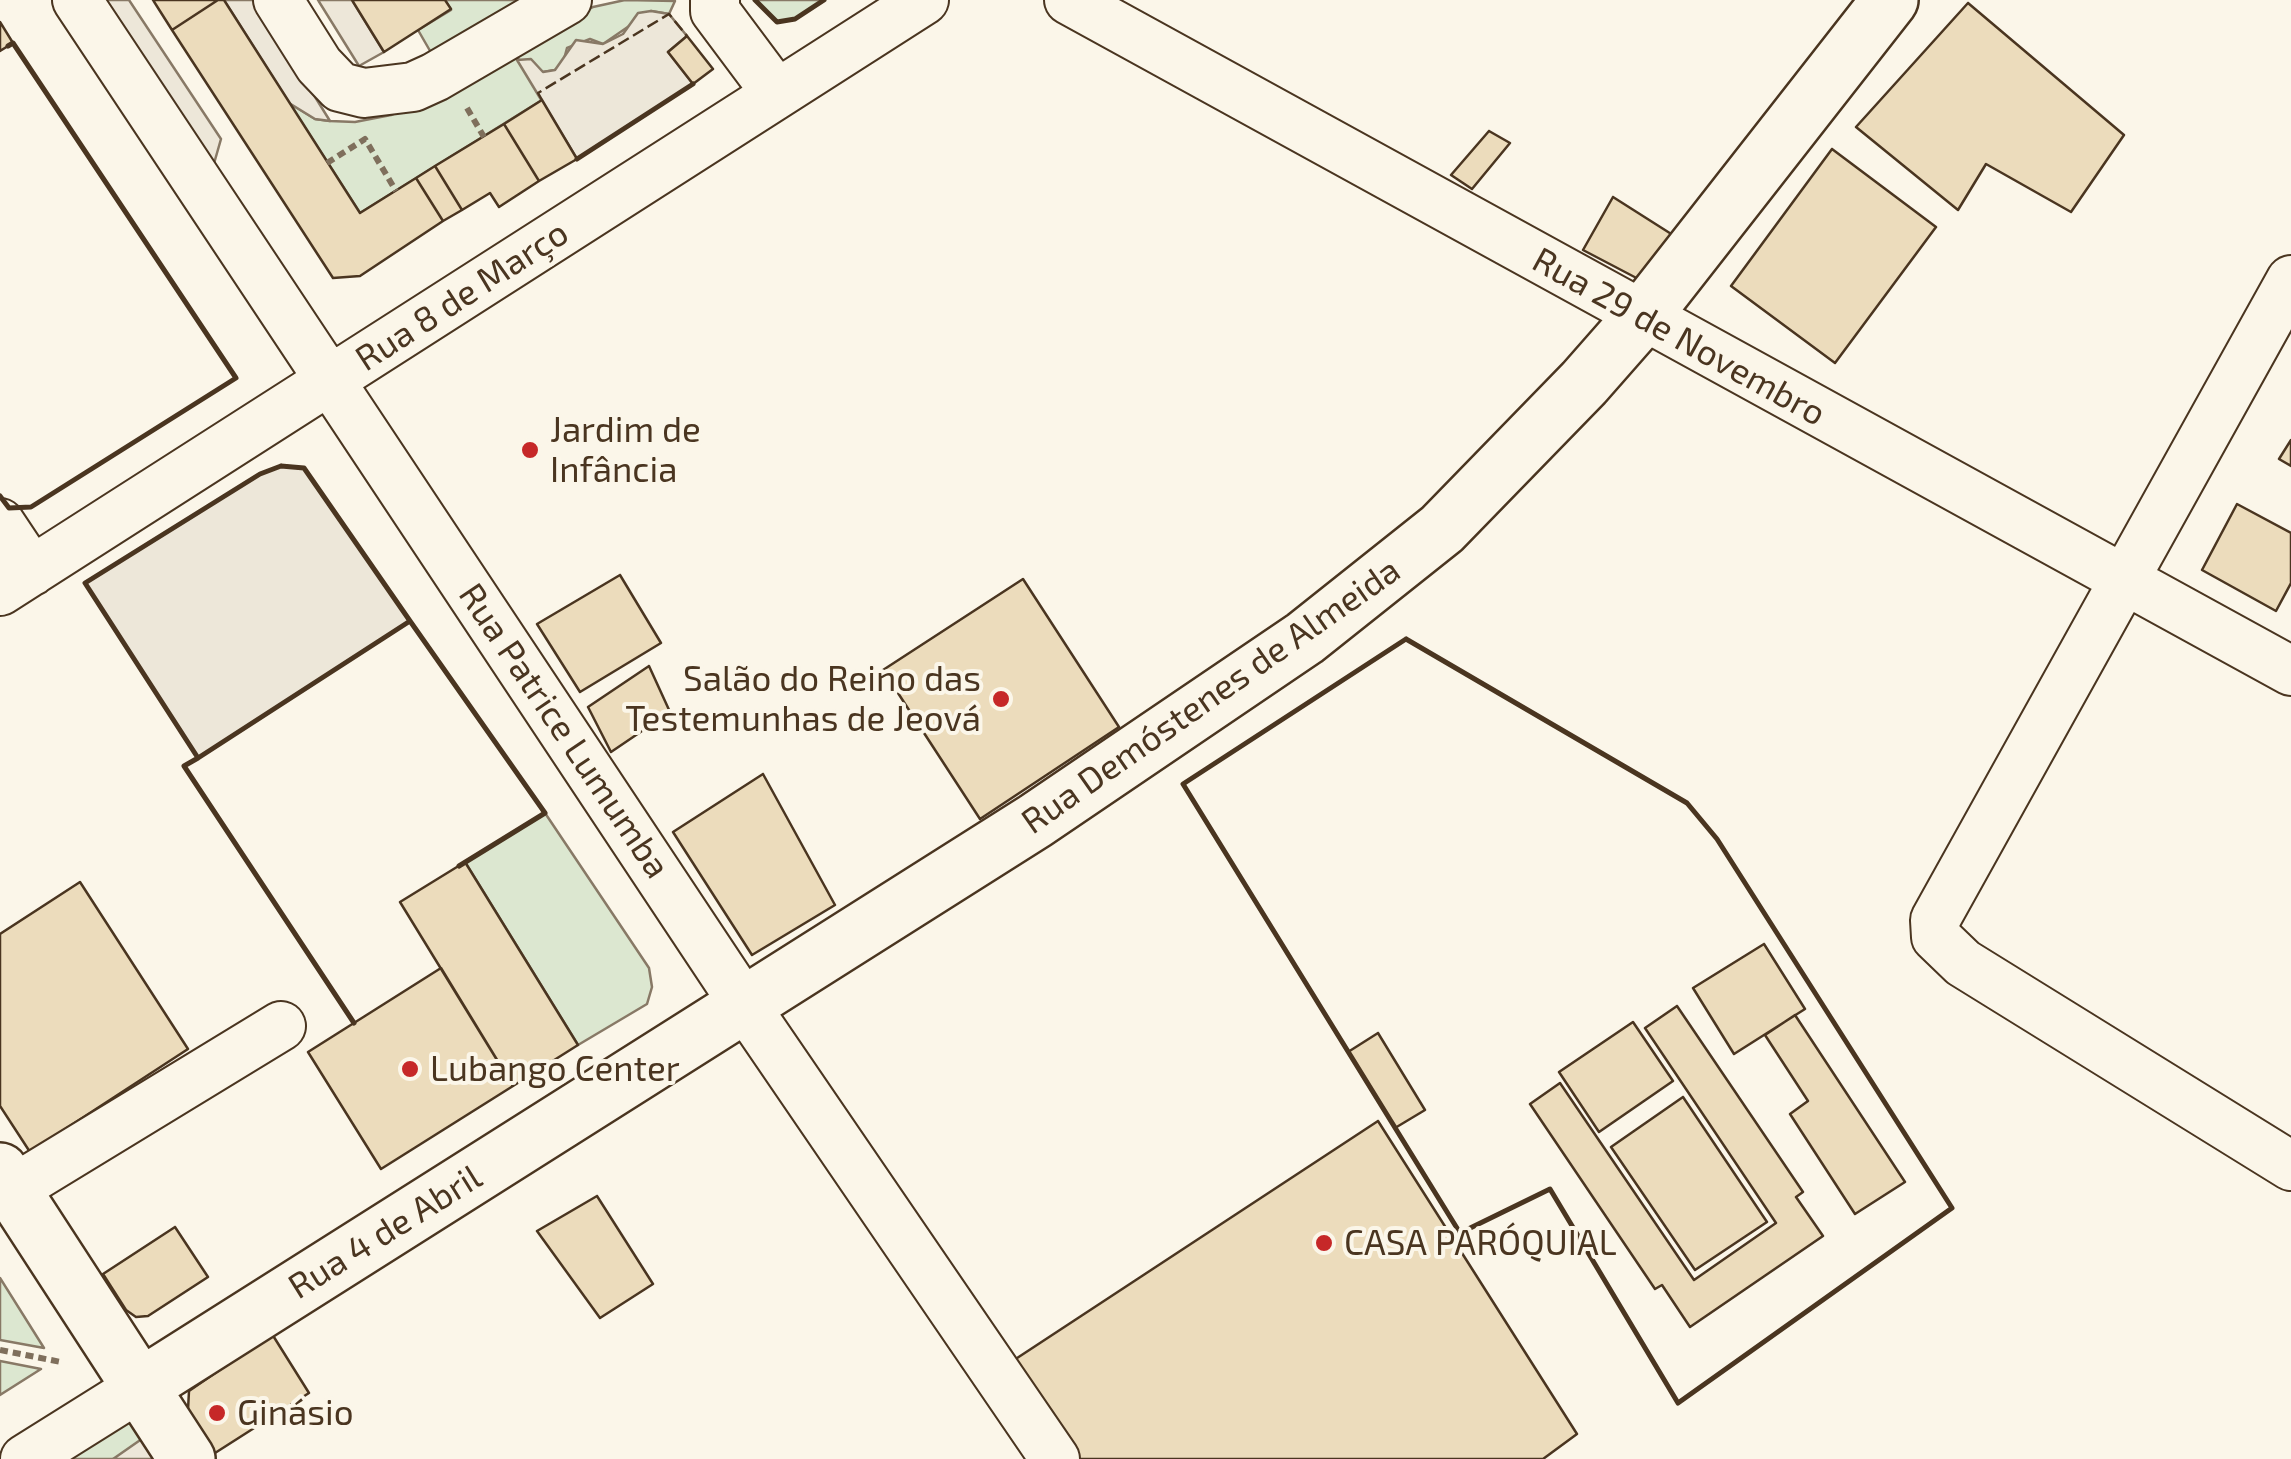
<!DOCTYPE html>
<meta charset="utf-8">
<style>
body{margin:0}
canvas{display:block;background:#fbf6e9}
</style>
<canvas width="2291" height="1459"></canvas>
<script>
const context = document.querySelector('canvas').getContext('2d');
context.lineJoin = 'round';
function paint(path, color) { context.fillStyle = color; context.fill(path, 'evenodd'); }
const toPath = rows => new Path2D(rows.map(r => 'M' + r).join(''));
function trace(path, color, width, dash) { context.strokeStyle = color; context.lineWidth = width; context.lineCap = dash ? 'butt' : 'round'; context.setLineDash(dash || []); context.stroke(path); }
function label(font, color, halo, rows, align = 'center') {
  context.font = font + ' "Exo 2",sans-serif'; context.lineWidth = 8; context.setLineDash([]); context.textBaseline = 'middle'; context.strokeStyle = halo; context.fillStyle = color; for (const [text, x, y, turn = 0] of rows) {
    context.save(); context.translate(x, y); context.rotate((+turn || 0) * Math.PI / 180); context.textAlign = isNaN(turn) ? turn : align; if (halo) context.strokeText(text, 0, 0); context.fillText(text, 0, 0); context.restore();
  }
}
const green = toPath([
 [445,0,523,0,433,56,418,30,451,10,445,0],
 [625,0,675,1,669,14,651,11,603,44,590,39,567,48,563,63,555,70,543,72,518,59,542,100,360,213,289,103,315,119,330,121,355,122,391,115,447,90,593,7,625,0],
 [755,0,824,0,795,19,777,22,755,0],
 [545,813,649,968,652,987,647,1004,578,1045,465,862,545,813],
 [0,1278,44,1348,0,1340,0,1278],
 [0,1361,41,1369,0,1395,0,1361],
 [140,1387,177,1459,59,1459,140,1387]
]);
paint(green, '#dce7d0');
trace(green, '#887966', 2.5);
const parking = toPath([
 [96,0,129,0,221,139,211,174,96,0],
 [224,0,255,0,330,121,315,119,289,103,224,0],
 [318,0,352,0,384,52,359,66,318,0],
 [651,11,669,14,687,36,668,52,693,84,577,159,517,60,531,59,543,72,555,70,576,40,603,44,623,34,638,13,651,11],
 [281,466,304,468,410,621,198,758,85,583,260,474,281,466],
 [146,1436,161,1459,113,1459,146,1436]
]);
paint(parking, '#ede7d9');
trace(parking, '#887966', 2.5);
const building = toPath([
 [153,0,218,0,172,30,153,0],
 [218,0,224,0,360,213,416,178,443,221,360,276,333,278,172,30,218,0],
 [352,0,445,0,451,9,384,52,352,0],
 [1968,3,2124,135,2071,212,1986,164,1958,210,1856,127,1968,3],
 [0,22,13,43,0,51,0,22],
 [687,36,713,69,693,84,668,52,687,36],
 [542,100,577,159,539,181,504,124,542,100],
 [504,124,539,181,499,207,490,193,462,210,435,166,504,124],
 [1489,131,1510,143,1472,189,1451,175,1489,131],
 [1832,149,1936,227,1835,363,1731,286,1832,149],
 [435,166,462,210,443,221,416,178,435,166],
 [1613,197,1676,237,1646,283,1583,250,1613,197],
 [2291,440,2291,466,2279,459,2291,440],
 [2237,504,2291,533,2291,583,2276,611,2202,570,2237,504],
 [620,575,661,643,580,692,537,624,620,575],
 [1023,579,1119,727,980,819,883,670,1023,579],
 [649,666,670,712,611,752,588,707,649,666],
 [763,774,835,905,752,955,673,832,763,774],
 [465,862,578,1045,513,1086,400,902,465,862],
 [80,882,188,1049,30,1152,0,1106,0,934,80,882],
 [1764,944,1805,1009,1734,1054,1693,988,1764,944],
 [441,968,513,1086,381,1169,308,1052,441,968],
 [1677,1006,1803,1192,1796,1197,1823,1236,1690,1327,1662,1285,1655,1289,1530,1104,1560,1083,1694,1280,1776,1223,1645,1028,1677,1006],
 [1795,1015,1905,1182,1855,1214,1790,1114,1808,1101,1765,1035,1795,1015],
 [1633,1022,1673,1081,1599,1132,1559,1072,1633,1022],
 [1378,1033,1425,1110,1395,1128,1348,1052,1378,1033],
 [1683,1097,1767,1222,1695,1270,1611,1147,1683,1097],
 [1378,1121,1577,1434,1543,1459,1074,1459,1008,1364,1378,1121],
 [597,1196,653,1284,600,1318,537,1231,597,1196],
 [175,1227,208,1277,148,1316,136,1317,126,1310,103,1274,175,1227],
 [272,1334,309,1393,215,1453,188,1410,189,1391,272,1334]
]);
paint(building, '#ecdcbc');
trace(building, '#4a3520', 2.5);
const minor = toPath([
 [77,0,744,1004,1055,1459],
 [278,0,319,65,340,87,364,93,413,87,435,77,567,0],
 [715,0,715,11,777,94],
 [1069,0,2291,671],
 [2291,280,1935,920,1936,937,1963,963,2291,1166],
 [0,523,32,571],
 [0,591,924,0],
 [12,1190,281,1026],
 [25,1459,140,1387]
]);
const major = toPath([
 [0,1171,187,1459],
 [140,1387,1035,821,1305,638,1442,529,1584,383,1642,317,1890,0]
]);
trace(minor, '#4a3520', 52);
trace(major, '#4a3520', 60);
trace(toPath([
 [467,108,484,137],
 [327,163,365,139,396,191],
 [0,1350,61,1362]
]), '#7f6f5c', 6, [8, 5]);
trace(minor, '#fbf6e9', 48);
trace(major, '#fbf6e9', 55);
trace(toPath([
 [542,100,538,93,669,14,687,36]
]), '#4a3520', 2.5, [12, 5]);
trace(toPath([
 [755,0,777,22,795,19,824,0],
 [577,159,693,84],
 [281,466,304,468,410,621,198,758,85,583,260,474,281,466],
 [0,496,9,508,31,507,236,378,13,43,8,46],
 [410,621,545,813,459,866],
 [1406,639,1687,803,1717,839,1952,1208,1678,1403,1550,1189,1460,1233,1183,784,1406,639],
 [198,758,184,766,354,1023]
]), '#4a3520', 5);
for (const [x, y, r, color] of [
 [530,450,10,"#c62828"],
 [1001,699,10,"#c62828"],
 [410,1069,10,"#c62828"],
 [1324,1243,10,"#c62828"],
 [217,1413,10,"#c62828"]
]) { const dot = new Path2D(); dot.arc(x, y, r, 0, 2 * Math.PI); context.fillStyle = color; context.fill(dot); trace(dot, '#fbf6e9', 4); }
label('35px', '#4a3520', '#fbf6e9', [
 ["Rua 8 de Março",462,296,-33],
 ["Rua 29 de Novembro",1679,337,29],
 ["Rua Demóstenes de Almeida",1211,696,-35],
 ["Rua Patrice Lumumba",564,731,56],
 ["Rua 4 de Abril",385,1232,-32]
]);
label('35px', '#4a3520', '#fbf6e9', [
 ["Jardim de",550,430],
 ["Infância",550,470],
 ["Salão do Reino das",981,679,"right"],
 ["Testemunhas de Jeová",981,719,"right"],
 ["Lubango Center",430,1069],
 ["CASA PARÓQUIAL",1344,1243],
 ["Ginásio",237,1413]
], 'left');
</script>
